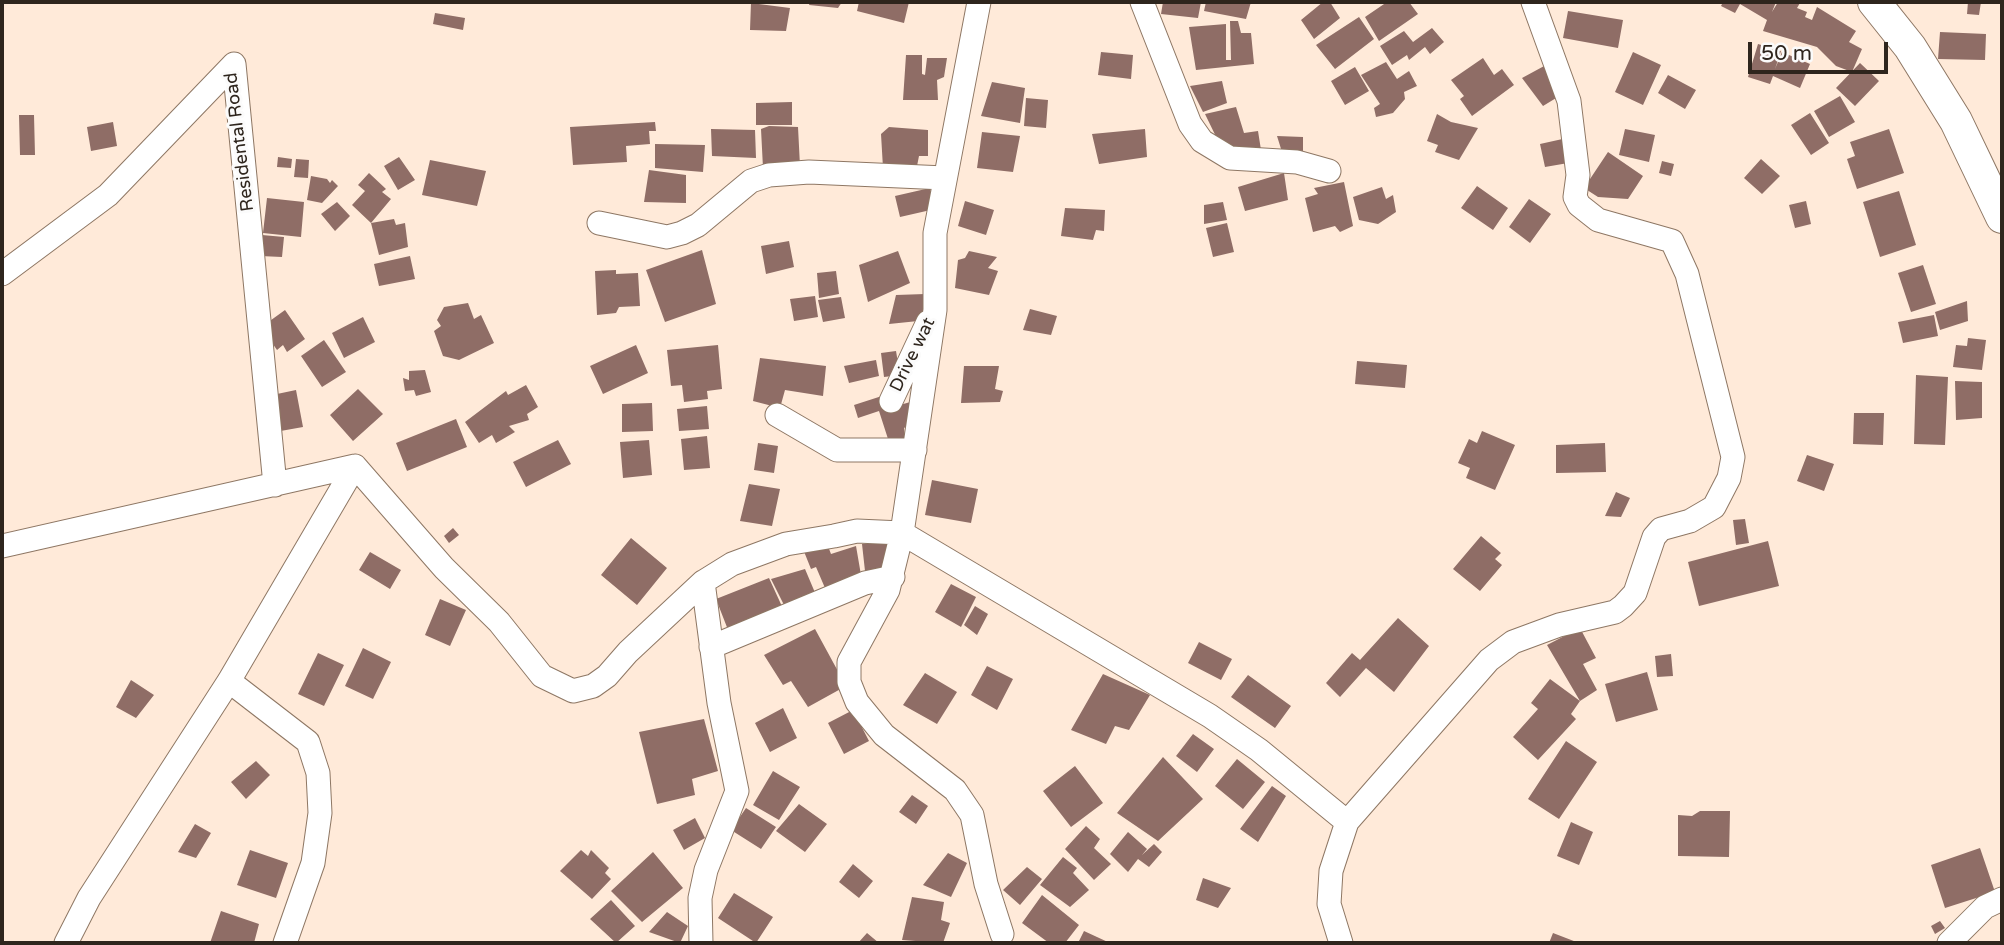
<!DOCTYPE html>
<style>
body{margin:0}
#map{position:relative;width:2004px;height:945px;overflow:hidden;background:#ffead9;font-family:"Varela Round",sans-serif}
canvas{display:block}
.frame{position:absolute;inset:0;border:4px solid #2e251d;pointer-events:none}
.scale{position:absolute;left:1748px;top:42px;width:140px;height:32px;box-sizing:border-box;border:4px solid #2e251d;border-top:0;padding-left:9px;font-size:21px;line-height:24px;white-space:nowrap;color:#2e251d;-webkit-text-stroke:5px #fbfbfb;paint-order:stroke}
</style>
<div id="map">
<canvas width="2004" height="945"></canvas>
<div class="frame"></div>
<div class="scale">50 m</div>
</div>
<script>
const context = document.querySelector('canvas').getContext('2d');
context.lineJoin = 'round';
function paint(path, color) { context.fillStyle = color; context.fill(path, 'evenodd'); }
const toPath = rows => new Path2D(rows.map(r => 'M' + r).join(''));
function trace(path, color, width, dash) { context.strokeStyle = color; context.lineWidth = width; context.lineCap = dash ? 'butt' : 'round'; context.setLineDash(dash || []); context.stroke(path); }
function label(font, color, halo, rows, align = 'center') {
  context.font = font + ' "Varela Round",sans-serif'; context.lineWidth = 6; context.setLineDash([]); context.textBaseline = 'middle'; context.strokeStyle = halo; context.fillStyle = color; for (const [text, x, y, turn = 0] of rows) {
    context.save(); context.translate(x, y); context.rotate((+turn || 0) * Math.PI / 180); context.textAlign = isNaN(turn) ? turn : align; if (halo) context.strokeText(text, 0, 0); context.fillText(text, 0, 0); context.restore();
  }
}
paint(toPath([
 [810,2,842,2,838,8,809,5],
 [859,2,909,2,904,23,857,11],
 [1163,2,1201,2,1198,18,1161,14],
 [1206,2,1251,2,1246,19,1204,11],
 [1323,2,1330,2,1340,18,1314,39,1301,20],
 [1387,2,1409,2,1418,14,1379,41,1365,17],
 [1723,2,1776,2,1772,12,1778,2,1797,2,1800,3,1797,8,1807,12,1805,17,1812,20,1817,7,1856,31,1849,42,1862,49,1852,72,1836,66,1817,47,1763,31,1767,20,1740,4,1735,13,1721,6],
 [1968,2,1981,2,1979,15,1967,14],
 [751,3,790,8,786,31,750,30],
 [1568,11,1623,20,1618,48,1563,38],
 [435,13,465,18,463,30,433,24],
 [1359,17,1374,39,1335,69,1316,45],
 [1230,21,1238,21,1241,33,1251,33,1254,64,1196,70,1189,27,1226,24,1226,60,1231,60],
 [1432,28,1444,42,1430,54,1425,47,1409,60,1407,55,1392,65,1380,46,1404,31,1413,42],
 [1940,32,1986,34,1985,60,1938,59],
 [1758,44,1781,51,1775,69,1782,52,1810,64,1800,88,1773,76,1770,84,1748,77],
 [1101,52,1133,55,1131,79,1098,75],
 [1633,52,1661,65,1643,105,1615,92],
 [906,55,922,55,922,74,925,75,927,58,947,58,944,77,937,80,938,100,903,100],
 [1483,58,1494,75,1502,69,1514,85,1472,116,1460,99,1464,96,1451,80],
 [1386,62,1397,79,1409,71,1417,86,1404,92,1405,99,1393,113,1376,117,1374,108,1380,104,1361,75],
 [1860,63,1879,81,1855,106,1836,88],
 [1546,65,1566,92,1543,106,1522,78],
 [1355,67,1369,91,1345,105,1331,81],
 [1668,75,1696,90,1685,109,1658,93],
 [1222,81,1227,103,1203,112,1190,86],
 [992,82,1025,88,1020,123,981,116],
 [1840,96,1855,122,1829,137,1814,111],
 [1026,98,1048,100,1046,128,1024,126],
 [792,102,792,125,756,125,756,103],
 [1236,107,1244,133,1258,131,1261,150,1222,149,1205,114],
 [1810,113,1829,143,1811,155,1791,125],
 [1437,114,1451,122,1478,128,1459,160,1435,152,1438,145,1427,141],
 [19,115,34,115,35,155,20,155],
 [113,122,117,146,91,151,87,127],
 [655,122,656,131,649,131,650,144,626,146,627,162,573,165,570,127],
 [769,126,798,127,800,166,763,168,761,129],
 [889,127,928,130,928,156,919,156,917,166,883,168,881,134],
 [711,129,755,130,756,158,712,156],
 [1145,129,1147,157,1099,164,1092,134],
 [1625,129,1655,135,1649,162,1619,155],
 [1889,129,1904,173,1857,189,1847,159,1855,156,1850,142],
 [982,132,1020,136,1013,172,977,168],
 [1277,136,1303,137,1303,153,1282,152],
 [1567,138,1574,162,1545,167,1540,144],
 [655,144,705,145,703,172,655,168],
 [1608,152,1643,176,1628,199,1598,197,1584,188],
 [278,157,292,159,291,168,277,167],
 [399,157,415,180,398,190,384,166],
 [296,159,309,160,308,178,294,177],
 [1761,159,1780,176,1762,194,1744,178],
 [430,160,486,171,477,206,422,195],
 [1662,161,1674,164,1671,176,1659,173],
 [649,170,686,175,686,203,644,202],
 [369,173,386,189,382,192,391,199,371,223,352,205,365,191,358,185],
 [1284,173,1288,200,1245,211,1238,187],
 [311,176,327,179,330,183,332,180,338,186,322,203,307,200],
 [1344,182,1353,226,1340,232,1335,226,1313,232,1305,198,1318,194,1314,188],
 [1477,186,1508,208,1493,230,1461,208],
 [1382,187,1386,199,1393,195,1396,212,1378,224,1359,220,1353,197],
 [930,188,935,209,900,217,895,196],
 [1899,191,1916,245,1880,257,1863,202],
 [267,198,304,202,301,237,263,233],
 [1529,199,1551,214,1530,243,1509,227],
 [965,201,994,210,986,235,958,226],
 [1806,201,1811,224,1795,228,1789,205],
 [337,202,350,216,335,231,321,214],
 [1223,202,1227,220,1204,224,1204,205],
 [1065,208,1105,210,1104,231,1096,230,1093,240,1061,236],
 [394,219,396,225,405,223,408,247,379,255,371,223],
 [1227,223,1234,252,1213,257,1206,228],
 [262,235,284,237,282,257,260,256],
 [789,241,794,267,766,274,761,246],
 [702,250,716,304,665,322,646,270],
 [898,251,910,283,868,302,859,265],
 [969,251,997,257,988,268,998,271,989,295,955,288,958,260,965,258],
 [410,256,415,279,379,286,374,264],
 [1923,265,1936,304,1911,312,1898,273],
 [616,270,616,274,638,273,640,306,619,307,616,313,597,315,595,271],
 [836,271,839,294,819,298,817,273],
 [925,294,928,320,889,324,896,295],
 [815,296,818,317,794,321,790,299],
 [841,297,845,318,823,322,818,300],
 [1967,301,1968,321,1940,330,1935,312],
 [468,303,474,319,481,315,494,343,459,360,443,356,434,331,441,326,437,320,444,307],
 [1030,309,1057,316,1051,335,1023,330],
 [285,310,305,339,287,352,283,345,277,350,266,334,272,330,267,323],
 [1934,315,1938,336,1903,343,1898,322],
 [363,317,375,342,344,358,332,333],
 [1968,338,1986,340,1982,370,1953,367,1956,345,1967,346],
 [324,340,346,372,322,387,301,356],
 [636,345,648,373,603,394,590,366],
 [718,345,722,389,707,391,708,399,684,402,682,385,671,386,667,350],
 [896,351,900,375,884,377,881,353],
 [760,358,826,366,823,396,785,390,780,408,753,401],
 [876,360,879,376,849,383,844,366],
 [1357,361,1407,365,1405,388,1355,384],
 [964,366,999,366,995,389,1003,391,1000,402,961,403],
 [425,370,431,392,416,396,414,390,405,391,403,378,409,380,409,371],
 [1916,375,1948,377,1945,445,1914,444],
 [1955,381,1982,382,1982,418,1956,420],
 [526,385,538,407,527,414,529,420,509,426,515,432,496,443,492,435,479,443,465,422,506,391,508,395],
 [358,389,383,414,353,441,330,415],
 [296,390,303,427,275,432,269,402,278,400,277,394],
 [885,395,889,408,914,401,917,420,904,428,905,438,889,442,879,411,858,418,854,405],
 [652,403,653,431,622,432,622,404],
 [707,406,709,429,679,431,677,409],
 [1854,413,1884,413,1883,445,1853,444],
 [456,419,467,447,407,471,396,443],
 [1482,431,1515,445,1495,490,1466,478,1470,468,1458,463,1469,439,1477,443],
 [707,436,710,468,684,470,681,439],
 [558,440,571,464,526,487,513,462],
 [649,440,652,475,623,478,620,442],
 [758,443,778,446,774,473,754,470],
 [1605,443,1606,472,1556,473,1556,445],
 [1807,455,1834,464,1824,491,1797,481],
 [932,480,978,489,971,523,925,515],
 [749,484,780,489,772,526,740,521],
 [1616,492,1630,498,1621,517,1605,516],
 [1745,519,1749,543,1736,545,1733,520],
 [453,528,459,535,449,543,444,536],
 [1481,536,1501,553,1495,559,1502,565,1480,591,1453,569],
 [631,538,667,568,637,605,601,575],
 [826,541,831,554,856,546,861,575,825,588,816,567,811,569,803,549],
 [1768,541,1779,586,1699,606,1688,562],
 [888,543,887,569,865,571,862,544],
 [370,552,401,570,390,589,359,570],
 [805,569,816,595,785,607,771,579],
 [769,578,785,613,730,635,716,599],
 [951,584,976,597,961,627,935,612],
 [440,599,466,610,450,646,425,635],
 [975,606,988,614,977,635,964,625],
 [1398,618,1429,646,1394,692,1366,668,1340,697,1326,683,1352,653,1360,660],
 [1580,628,1596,658,1583,664,1597,690,1580,701,1547,645],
 [815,629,846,686,808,707,791,681,783,685,764,655],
 [1199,642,1232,659,1221,680,1188,663],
 [363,648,391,662,373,699,345,686],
 [318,653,344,665,324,706,298,694],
 [1671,654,1673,676,1657,677,1655,656],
 [987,666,1013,679,997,710,971,695],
 [1647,672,1658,710,1616,722,1605,684],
 [925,673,957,692,937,724,903,705],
 [1103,674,1150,695,1129,730,1115,726,1106,744,1071,730],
 [1248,675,1291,706,1275,728,1231,697],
 [1550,679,1580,701,1571,714,1576,719,1538,760,1513,737,1538,709,1531,703],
 [131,680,154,695,136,718,116,707],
 [783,708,797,738,770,752,755,723],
 [853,710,869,741,844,754,828,723],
 [704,719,718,771,692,779,695,795,657,804,639,732],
 [1193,734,1214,749,1197,772,1176,756],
 [1566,741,1597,762,1559,819,1528,799],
 [1163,757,1203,799,1158,841,1117,813],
 [1237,759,1265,782,1243,809,1215,786],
 [256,761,270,775,246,799,231,782],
 [1075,766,1103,803,1071,827,1043,791],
 [773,771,800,787,779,820,753,805],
 [1272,786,1286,796,1258,842,1240,829],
 [912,795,928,806,916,824,899,812],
 [799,804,827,824,805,852,776,831],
 [746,808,776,827,761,849,731,830],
 [1700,811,1730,811,1729,857,1678,856,1678,815,1692,816],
 [695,818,705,838,684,850,673,830],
 [1571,822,1593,832,1579,865,1557,856],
 [195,824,211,833,196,858,178,852],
 [1086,826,1100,839,1094,848,1111,864,1094,880,1065,849],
 [1128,832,1147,849,1142,855,1154,844,1162,852,1149,867,1138,859,1128,872,1110,854],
 [1980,848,1995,892,1945,908,1931,865],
 [250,850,288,863,276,898,237,885],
 [581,850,588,856,591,850,609,868,605,873,611,879,592,899,560,871],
 [653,852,683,888,642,922,611,891],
 [948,853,967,863,951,897,923,885],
 [1063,857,1077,868,1073,873,1089,890,1070,907,1040,885],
 [853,864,873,881,859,898,839,882],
 [1027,867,1042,879,1020,905,1003,890],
 [1203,878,1231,888,1218,908,1196,900],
 [734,893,773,917,756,943,718,918],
 [1042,895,1079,925,1065,943,1049,943,1022,923],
 [912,897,944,902,941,920,950,923,943,943,902,940],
 [611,900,635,926,616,943,590,919],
 [221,911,259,924,254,943,210,943],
 [667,912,688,926,680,943,649,932],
 [1940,921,1945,928,1935,934,1931,926],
 [1084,931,1110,943,1078,943],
 [867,933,879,943,858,943],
 [1553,933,1579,943,1549,943]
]), '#8f6d66');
const street = toPath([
 [979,2,935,233,935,310,902,533,888,590,849,662,849,682,857,702,884,735,955,790,972,815,986,884,1002,934],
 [1142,2,1190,124,1202,141,1230,158,1297,162,1329,171],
 [599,223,667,237,682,233,698,225,751,181,769,175,809,172,945,178],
 [2,274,108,195,234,64,275,485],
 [891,401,928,322],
 [777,415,837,450,915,450],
 [355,466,444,568,499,622,542,676,573,691,593,686,607,676,628,652,703,582,732,564,786,544,834,536,857,531,902,533,1210,716,1259,750,1347,822,1489,660,1513,642,1559,625,1615,612,1623,606,1635,593,1654,537,1661,529,1690,521,1714,507,1729,478,1733,457,1687,274,1672,241,1598,220,1579,205,1575,197,1578,175,1569,101,1533,2],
 [2,546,355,466],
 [711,647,865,583,893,577],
 [229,681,308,742,318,773,320,813,313,863,285,943],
 [66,943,89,898,229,681,355,466],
 [701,943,700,898,706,870,737,791,719,703,703,582],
 [1341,943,1329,904,1331,871,1347,822],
 [1949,943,1985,907,2002,899]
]);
const secondary = toPath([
 [1874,2,1910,47,1956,121,2002,217]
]);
trace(street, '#8e7764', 25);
trace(secondary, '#8e7764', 34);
trace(street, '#fff', 23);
trace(secondary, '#fff', 32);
label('18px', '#2e251d', '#fbfbfb', [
 ["Residental Road",240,142,-97],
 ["Drive wat",913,355,-64]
]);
</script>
